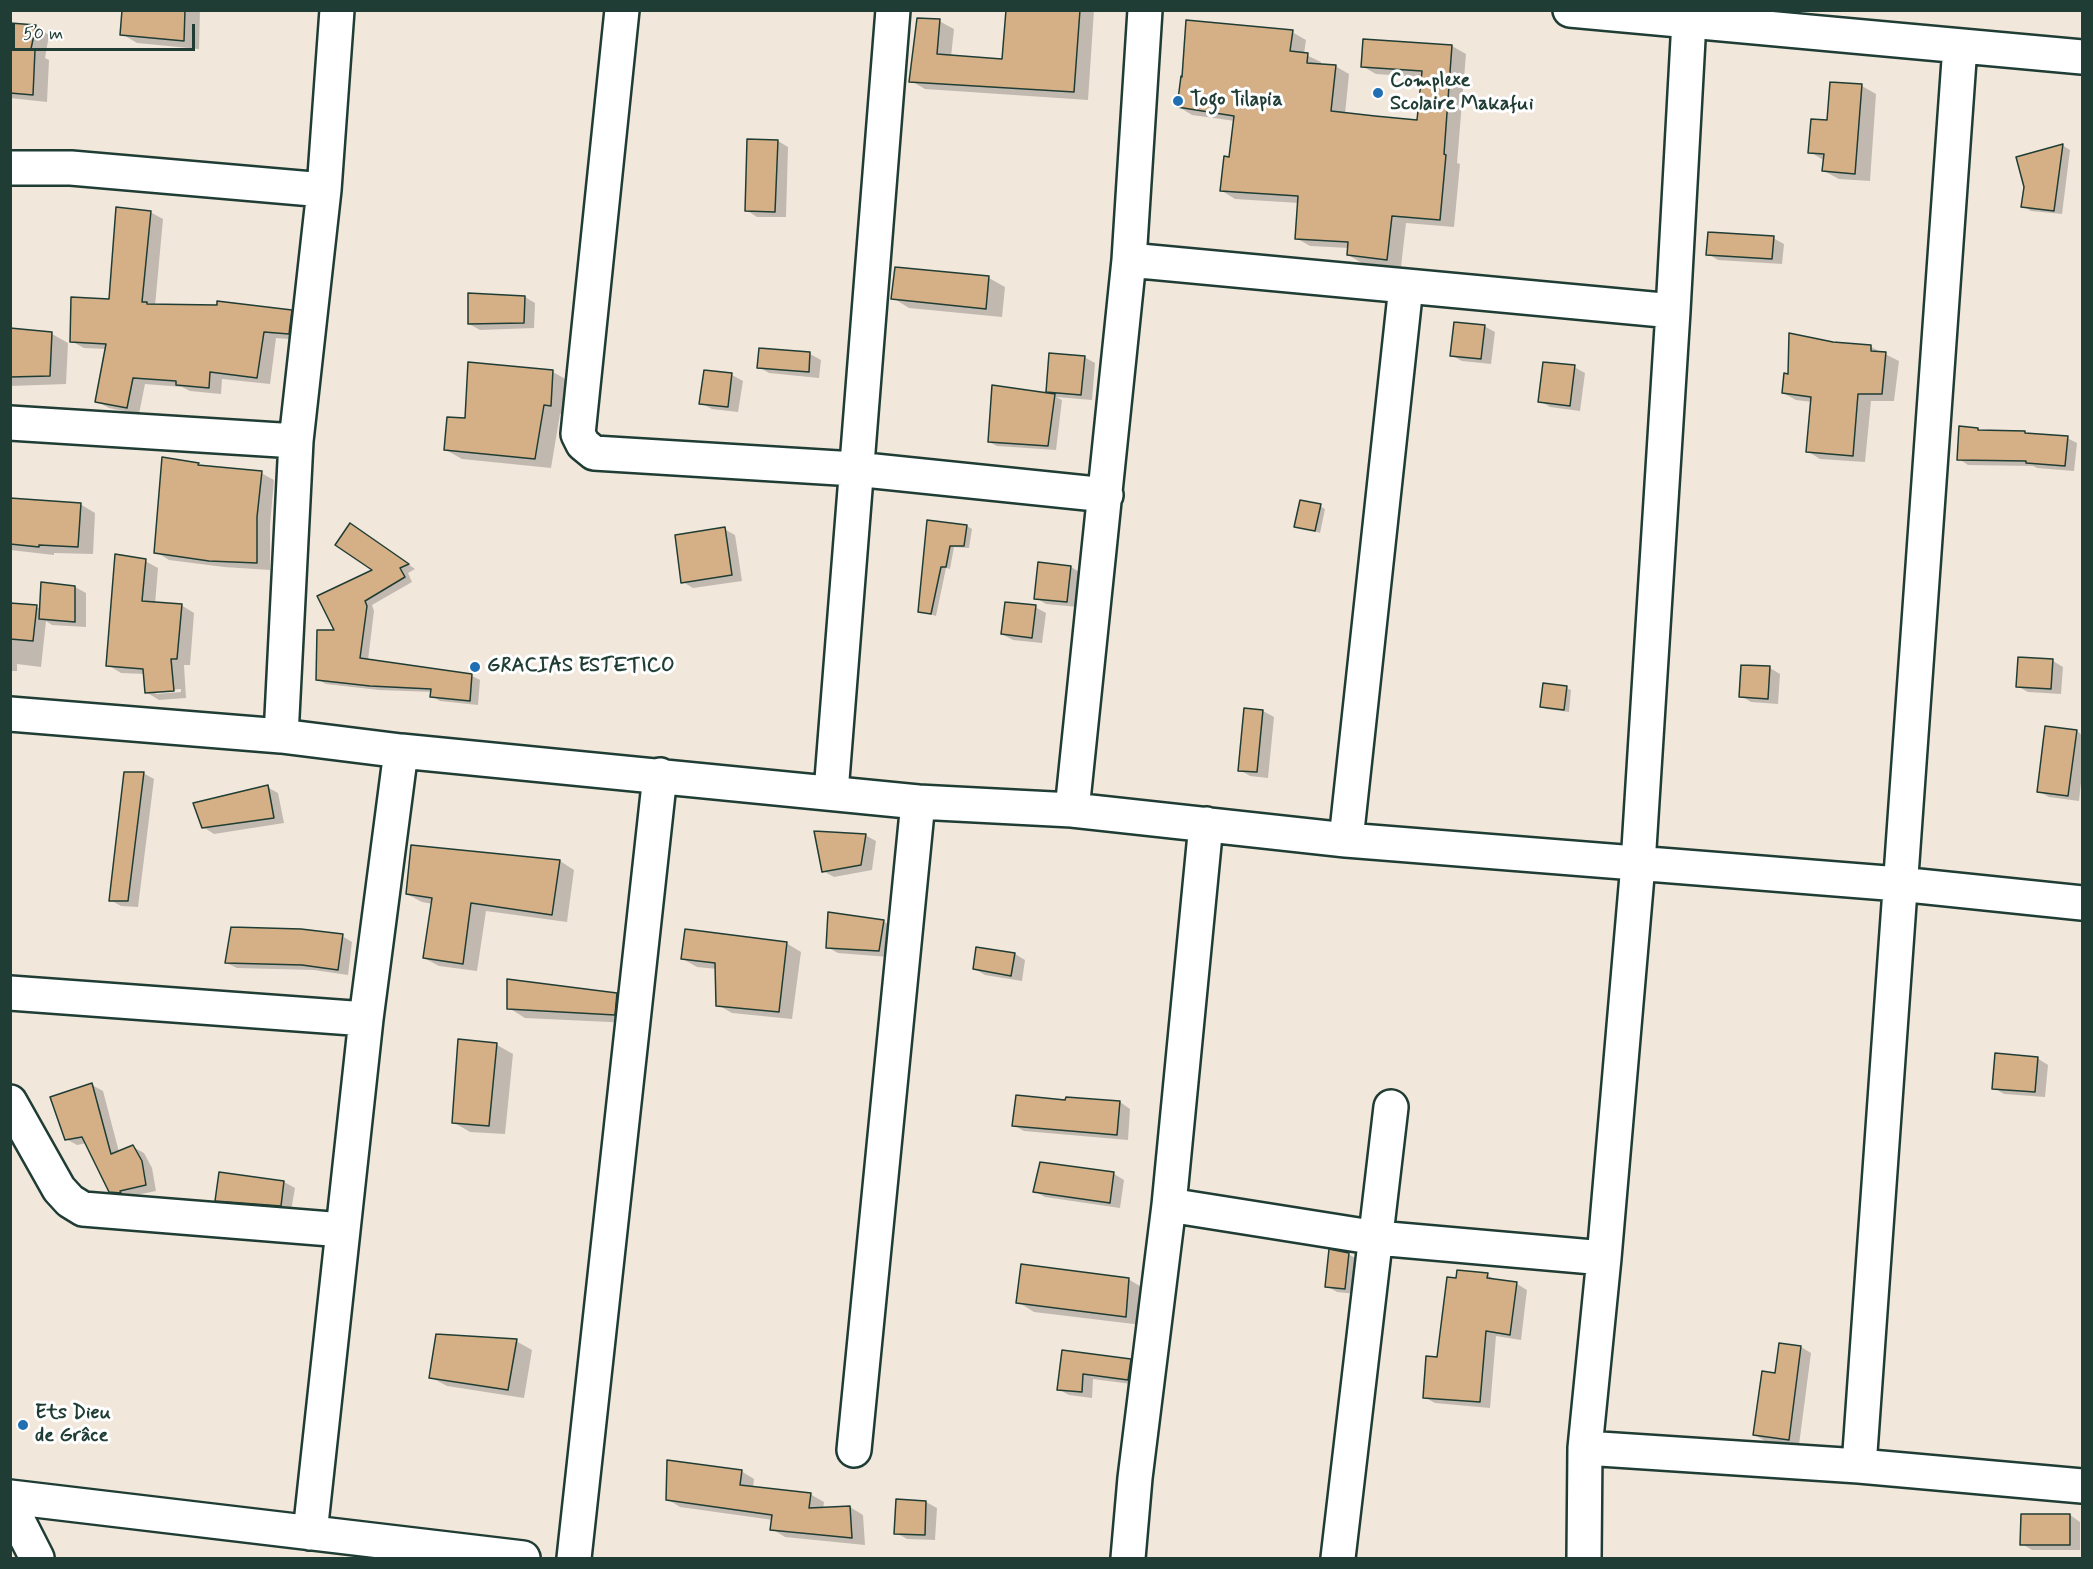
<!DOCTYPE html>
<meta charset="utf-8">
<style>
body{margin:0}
#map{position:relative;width:2093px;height:1569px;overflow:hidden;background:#f2e7db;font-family:Mynerve,sans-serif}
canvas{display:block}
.frame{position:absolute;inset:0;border:12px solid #1f3d34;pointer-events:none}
.scale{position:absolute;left:12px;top:24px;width:183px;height:27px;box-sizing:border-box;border:3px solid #1f3d34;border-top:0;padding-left:8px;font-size:18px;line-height:21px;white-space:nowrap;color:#1f3d34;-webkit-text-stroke:4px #fff;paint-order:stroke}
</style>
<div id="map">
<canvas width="2093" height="1569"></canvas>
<div class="frame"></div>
<div class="scale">50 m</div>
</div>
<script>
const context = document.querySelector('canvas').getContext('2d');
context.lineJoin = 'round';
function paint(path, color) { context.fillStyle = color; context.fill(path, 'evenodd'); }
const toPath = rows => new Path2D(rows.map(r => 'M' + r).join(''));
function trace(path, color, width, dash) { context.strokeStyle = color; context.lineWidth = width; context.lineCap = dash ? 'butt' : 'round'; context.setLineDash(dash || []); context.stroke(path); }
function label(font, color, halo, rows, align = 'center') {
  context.font = font + ' Mynerve,sans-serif'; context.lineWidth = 6; context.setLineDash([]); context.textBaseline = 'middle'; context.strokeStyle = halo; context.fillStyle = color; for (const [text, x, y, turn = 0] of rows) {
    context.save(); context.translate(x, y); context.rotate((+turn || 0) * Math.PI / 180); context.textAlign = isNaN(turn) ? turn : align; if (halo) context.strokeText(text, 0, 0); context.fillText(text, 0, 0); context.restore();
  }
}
paint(toPath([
 [124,10,200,10,199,49,137,43,122,34],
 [1007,10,1094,10,1088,100,925,89,911,81,939,21,954,29,951,57,1003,60],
 [10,24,35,26,49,35,45,58,49,60,47,102,10,98],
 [1292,32,1306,40,1304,54,1321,62,1321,65,1335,66,1349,74,1345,114,1419,121,1423,77,1376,74,1362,66,1452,46,1466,54,1457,163,1460,164,1454,227,1406,223,1401,267,1362,263,1348,255,1349,248,1310,246,1296,238,1299,203,1235,199,1222,191,1230,158,1235,121,1192,115,1179,107],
 [1862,86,1876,94,1870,181,1839,179,1824,171,1825,161,1810,152],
 [778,141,788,147,786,217,757,217,746,210],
 [2062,145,2070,150,2062,214,2031,211,2023,206],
 [150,212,163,219,155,306,291,312,304,319,301,340,276,338,270,384,222,379,221,394,190,391,182,387,145,384,139,414,109,408,96,401,107,349,84,348,71,341,111,301],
 [1773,238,1784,244,1782,264,1718,260,1708,254],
 [896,268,989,278,1005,287,1002,317,909,308,893,298],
 [525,297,535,303,534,328,480,330,469,324],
 [1484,326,1495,332,1491,364,1462,361,1451,355],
 [10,330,52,334,68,343,66,384,10,386],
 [1833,343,1871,347,1899,361,1894,401,1871,401,1865,462,1820,459,1807,451,1812,402,1796,400,1783,393,1789,375],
 [760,350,810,354,821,360,819,378,769,373,759,367],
 [1084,357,1095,363,1092,400,1056,397,1062,400,1056,450,997,446,989,442,994,387,1055,396,1047,391],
 [1574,367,1585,373,1580,411,1550,407,1540,401],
 [706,371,732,375,743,381,738,412,712,409,701,403],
 [553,372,569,381,567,414,560,414,551,468,462,459,446,450,467,420],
 [1961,428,1978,429,1982,432,2024,433,2028,435,2067,438,2077,443,2074,471,2037,468,2033,466,1968,465,1959,459],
 [198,465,203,467,261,473,274,480,270,525,270,570,224,567,169,560,156,552],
 [10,499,80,504,95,513,93,554,54,553,54,555,10,550],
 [1320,506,1325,509,1320,533,1296,526],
 [929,522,967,526,972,529,969,548,954,547,950,569,946,568,936,616,920,611],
 [358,529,415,569,408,573,412,582,372,605,374,611,368,660,472,676,480,680,478,705,440,701,432,696,433,692,379,690,326,684,317,679,337,631,375,570],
 [724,529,735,535,742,581,693,588,683,582],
 [145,561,158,568,155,604,181,605,194,613,190,665,184,665,186,698,159,700,146,692,145,674,121,673,108,665],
 [181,689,181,692,156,694,156,691],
 [1040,564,1071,567,1081,573,1078,607,1046,604,1036,598],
 [75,587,86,593,86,627,52,625,46,621,41,667,17,664,17,671,10,671,10,605,36,607,41,609],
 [1035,607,1046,613,1042,643,1013,640,1002,634],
 [2053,661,2063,667,2061,694,2028,692,2017,686],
 [1770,668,1780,674,1778,704,1751,702,1741,696],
 [1566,688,1571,690,1569,712,1546,709,1542,706],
 [1245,710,1263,711,1274,717,1268,778,1250,776,1240,770],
 [2077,731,2082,735,2082,773,2079,801,2049,797,2038,791],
 [143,773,154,779,138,907,121,906,110,900],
 [267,787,278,793,284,823,214,834,203,827],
 [865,835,876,841,872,870,834,877,823,871],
 [560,861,574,870,567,922,486,911,477,971,439,966,424,958,433,904,422,902,407,894],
 [883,921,894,928,889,957,838,953,827,947],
 [342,936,352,942,348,975,314,970,237,968,226,963],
 [786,943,801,952,792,1019,732,1013,718,1005,717,969,697,967,683,959],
 [1015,954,1025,960,1022,981,985,975,975,969],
 [617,994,633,1004,631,1023,525,1018,509,1008],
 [497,1045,513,1054,505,1134,470,1132,453,1122],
 [2037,1058,2048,1065,2045,1097,2004,1094,1994,1088],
 [92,1085,103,1091,119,1152,133,1147,144,1153,152,1168,156,1191,121,1198,110,1191,87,1143,77,1145,66,1139],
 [1067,1102,1120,1102,1130,1109,1128,1140,1024,1131,1013,1125],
 [1041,1164,1114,1174,1124,1180,1120,1208,1045,1197,1034,1191],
 [221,1174,284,1182,295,1188,291,1211,227,1206,217,1200],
 [1348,1254,1359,1260,1356,1294,1337,1292,1327,1286],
 [1487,1275,1498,1281,1517,1284,1527,1290,1521,1340,1496,1336,1490,1408,1435,1403,1424,1397,1439,1358,1457,1280],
 [1128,1279,1145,1289,1142,1325,1034,1312,1018,1302],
 [516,1341,532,1350,524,1398,447,1386,430,1377],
 [1781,1345,1801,1347,1811,1353,1799,1445,1765,1441,1755,1435,1776,1374],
 [1064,1352,1130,1360,1141,1366,1139,1385,1093,1379,1092,1398,1069,1395,1058,1389],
 [741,1471,754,1479,753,1488,810,1494,824,1502,823,1509,850,1507,863,1515,865,1545,785,1537,772,1529,773,1520,680,1507,667,1499],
 [897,1501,926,1502,937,1508,935,1540,907,1539,896,1533],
 [2070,1515,2080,1522,2080,1550,2032,1550,2022,1544]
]), '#0003');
const building = toPath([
 [122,10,185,10,184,41,120,35,122,10],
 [1006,10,1080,10,1074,92,909,82,917,18,940,19,937,54,1002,59,1006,10],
 [1186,20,1293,30,1290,51,1308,53,1307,63,1336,65,1331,111,1375,116,1417,120,1422,71,1361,67,1363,39,1452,45,1444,154,1446,155,1440,220,1392,216,1387,260,1347,255,1348,242,1295,239,1298,196,1220,191,1224,156,1229,157,1234,116,1177,107,1181,76,1182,77,1186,20],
 [10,23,36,25,31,49,35,50,33,95,10,93,10,23],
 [1830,82,1862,84,1855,174,1822,171,1824,154,1808,153,1811,119,1827,120,1830,82],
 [747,139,778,140,775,212,745,211,747,139],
 [2063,144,2054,211,2021,207,2024,187,2016,157,2063,144],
 [116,207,151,211,142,302,147,302,147,304,217,305,217,301,292,310,289,334,264,332,257,378,210,372,209,388,176,385,176,381,133,378,127,408,95,402,106,344,70,342,71,297,109,299,116,207],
 [1708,232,1774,236,1772,259,1706,255,1708,232],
 [895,267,989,276,986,309,891,299,895,267],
 [468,293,525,296,524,323,468,324,468,293],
 [1454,322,1485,325,1481,359,1450,356,1454,322],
 [10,328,52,332,50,376,10,377,10,328],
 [1789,333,1833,342,1871,345,1871,351,1886,352,1882,394,1858,394,1853,456,1806,452,1811,397,1782,393,1784,373,1788,374,1789,333],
 [759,348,810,352,809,372,757,368,759,348],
 [1049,353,1085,356,1081,395,1046,392,1049,353],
 [468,362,553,370,551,406,544,405,535,459,444,450,447,417,465,418,468,362],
 [1543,362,1575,365,1570,406,1538,402,1543,362],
 [704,370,732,373,728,407,699,404,704,370],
 [992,385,1055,394,1048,446,988,442,992,385],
 [1959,426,1978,428,1978,430,2025,431,2025,433,2068,436,2065,466,2026,463,2026,461,1957,460,1959,426],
 [162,457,199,463,198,465,262,471,257,517,257,563,209,561,154,553,162,457],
 [10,498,81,503,78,547,39,545,39,547,10,544,10,498],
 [1300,500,1321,504,1315,531,1294,527,1300,500],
 [927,520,967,525,964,546,950,546,946,567,941,567,931,614,918,612,927,520],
 [350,523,409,564,400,568,405,577,365,601,367,606,360,658,472,674,470,701,430,697,431,689,370,686,316,680,317,630,334,630,317,596,372,570,335,545,350,523],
 [725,527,732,575,681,583,675,535,725,527],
 [115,554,146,559,142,601,182,604,177,659,171,659,174,691,145,693,143,669,106,666,115,554],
 [1038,562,1071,566,1067,602,1034,599,1038,562],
 [41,582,75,586,75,622,39,619,41,582],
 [1005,602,1036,605,1032,638,1001,634,1005,602],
 [10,603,37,605,33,641,10,639,10,603],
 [2018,657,2053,659,2051,689,2016,687,2018,657],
 [1741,665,1770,666,1768,699,1739,697,1741,665],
 [1543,683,1567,686,1564,710,1540,707,1543,683],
 [1244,708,1263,710,1257,772,1238,771,1244,708],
 [2045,726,2077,730,2068,796,2037,792,2045,726],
 [124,772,144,772,128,901,109,901,124,772],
 [268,785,274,818,202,828,193,803,268,785],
 [814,831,866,834,861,865,822,872,814,831],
 [411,845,560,860,552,915,471,903,463,964,423,958,432,898,406,894,411,845],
 [828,912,884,920,879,951,826,948,828,912],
 [231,927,301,929,343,934,338,970,302,965,225,963,231,927],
 [685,929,787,942,779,1012,716,1006,715,963,681,959,685,929],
 [976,947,1015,953,1011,976,973,969,976,947],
 [507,979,617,993,615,1015,507,1009,507,979],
 [458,1039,497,1043,489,1126,452,1123,458,1039],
 [1995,1053,2038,1057,2035,1092,1992,1089,1995,1053],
 [92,1083,111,1154,133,1145,142,1161,146,1185,120,1191,121,1193,109,1192,82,1137,65,1140,50,1097,92,1083],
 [1016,1095,1065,1100,1066,1097,1120,1101,1117,1135,1012,1126,1016,1095],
 [1040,1162,1114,1172,1110,1203,1033,1192,1040,1162],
 [219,1172,284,1181,281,1206,215,1201,219,1172],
 [1329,1249,1349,1253,1345,1289,1325,1287,1329,1249],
 [1021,1264,1129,1278,1126,1317,1016,1303,1021,1264],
 [1457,1270,1488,1273,1487,1278,1517,1282,1510,1335,1486,1331,1480,1402,1423,1398,1426,1356,1437,1357,1447,1277,1456,1278,1457,1270],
 [436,1334,517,1339,508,1390,429,1378,436,1334],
 [1779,1343,1801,1346,1789,1440,1753,1435,1762,1371,1775,1373,1779,1343],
 [1062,1350,1131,1359,1128,1380,1083,1374,1082,1392,1057,1390,1062,1350],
 [667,1460,742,1470,740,1485,811,1493,809,1508,850,1506,852,1538,770,1530,772,1515,666,1500,667,1460],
 [896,1499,926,1501,925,1535,894,1534,896,1499],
 [2021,1514,2070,1514,2070,1545,2020,1545,2021,1514]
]);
paint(building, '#d5af86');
trace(building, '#1f3d34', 1.5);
const minor = toPath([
 [622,10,578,434,583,444,594,453,855,469,1106,495],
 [1570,10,2082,57],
 [10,168,71,168,324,190],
 [1129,260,1673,311],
 [10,423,296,441],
 [10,714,281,736,401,751,918,802,1072,810,1346,840,1899,884,2082,903],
 [281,736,296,441,324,190,337,10],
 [831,792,893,10],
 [1072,810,1129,260,1145,10],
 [1346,840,1406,286],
 [10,993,366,1019],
 [10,1102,59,1189,70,1201,83,1209,343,1230],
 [1169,1205,1377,1238,1604,1258],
 [1585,1448,1859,1466,2082,1486],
 [854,1450,918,802],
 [1859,1466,1960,46],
 [10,1497,523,1558],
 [10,1505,37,1558],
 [310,1533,366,1019,401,751],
 [574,1558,660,775],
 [1128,1558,1135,1478,1169,1205,1206,824],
 [1338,1558,1391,1107],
 [1584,1558,1585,1448,1604,1258,1638,864,1673,311,1689,21]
]);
trace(minor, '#1f3d34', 38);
trace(minor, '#fff', 33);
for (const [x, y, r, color] of [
 [1378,93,6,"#1f6fb2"],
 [1178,101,6,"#1f6fb2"],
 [475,667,6,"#1f6fb2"],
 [23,1425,6,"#1f6fb2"]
]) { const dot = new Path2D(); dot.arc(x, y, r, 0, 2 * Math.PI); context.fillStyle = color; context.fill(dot); trace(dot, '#fff', 2); }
label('bold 20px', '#1f3d34', '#fff', [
 ["Complexe",1390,82],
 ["Scolaire Makafui",1390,105],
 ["Togo Tilapia",1190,101],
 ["GRACIAS ESTETICO",487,667],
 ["Ets Dieu",35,1414],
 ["de Grâce",35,1437]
], 'left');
</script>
